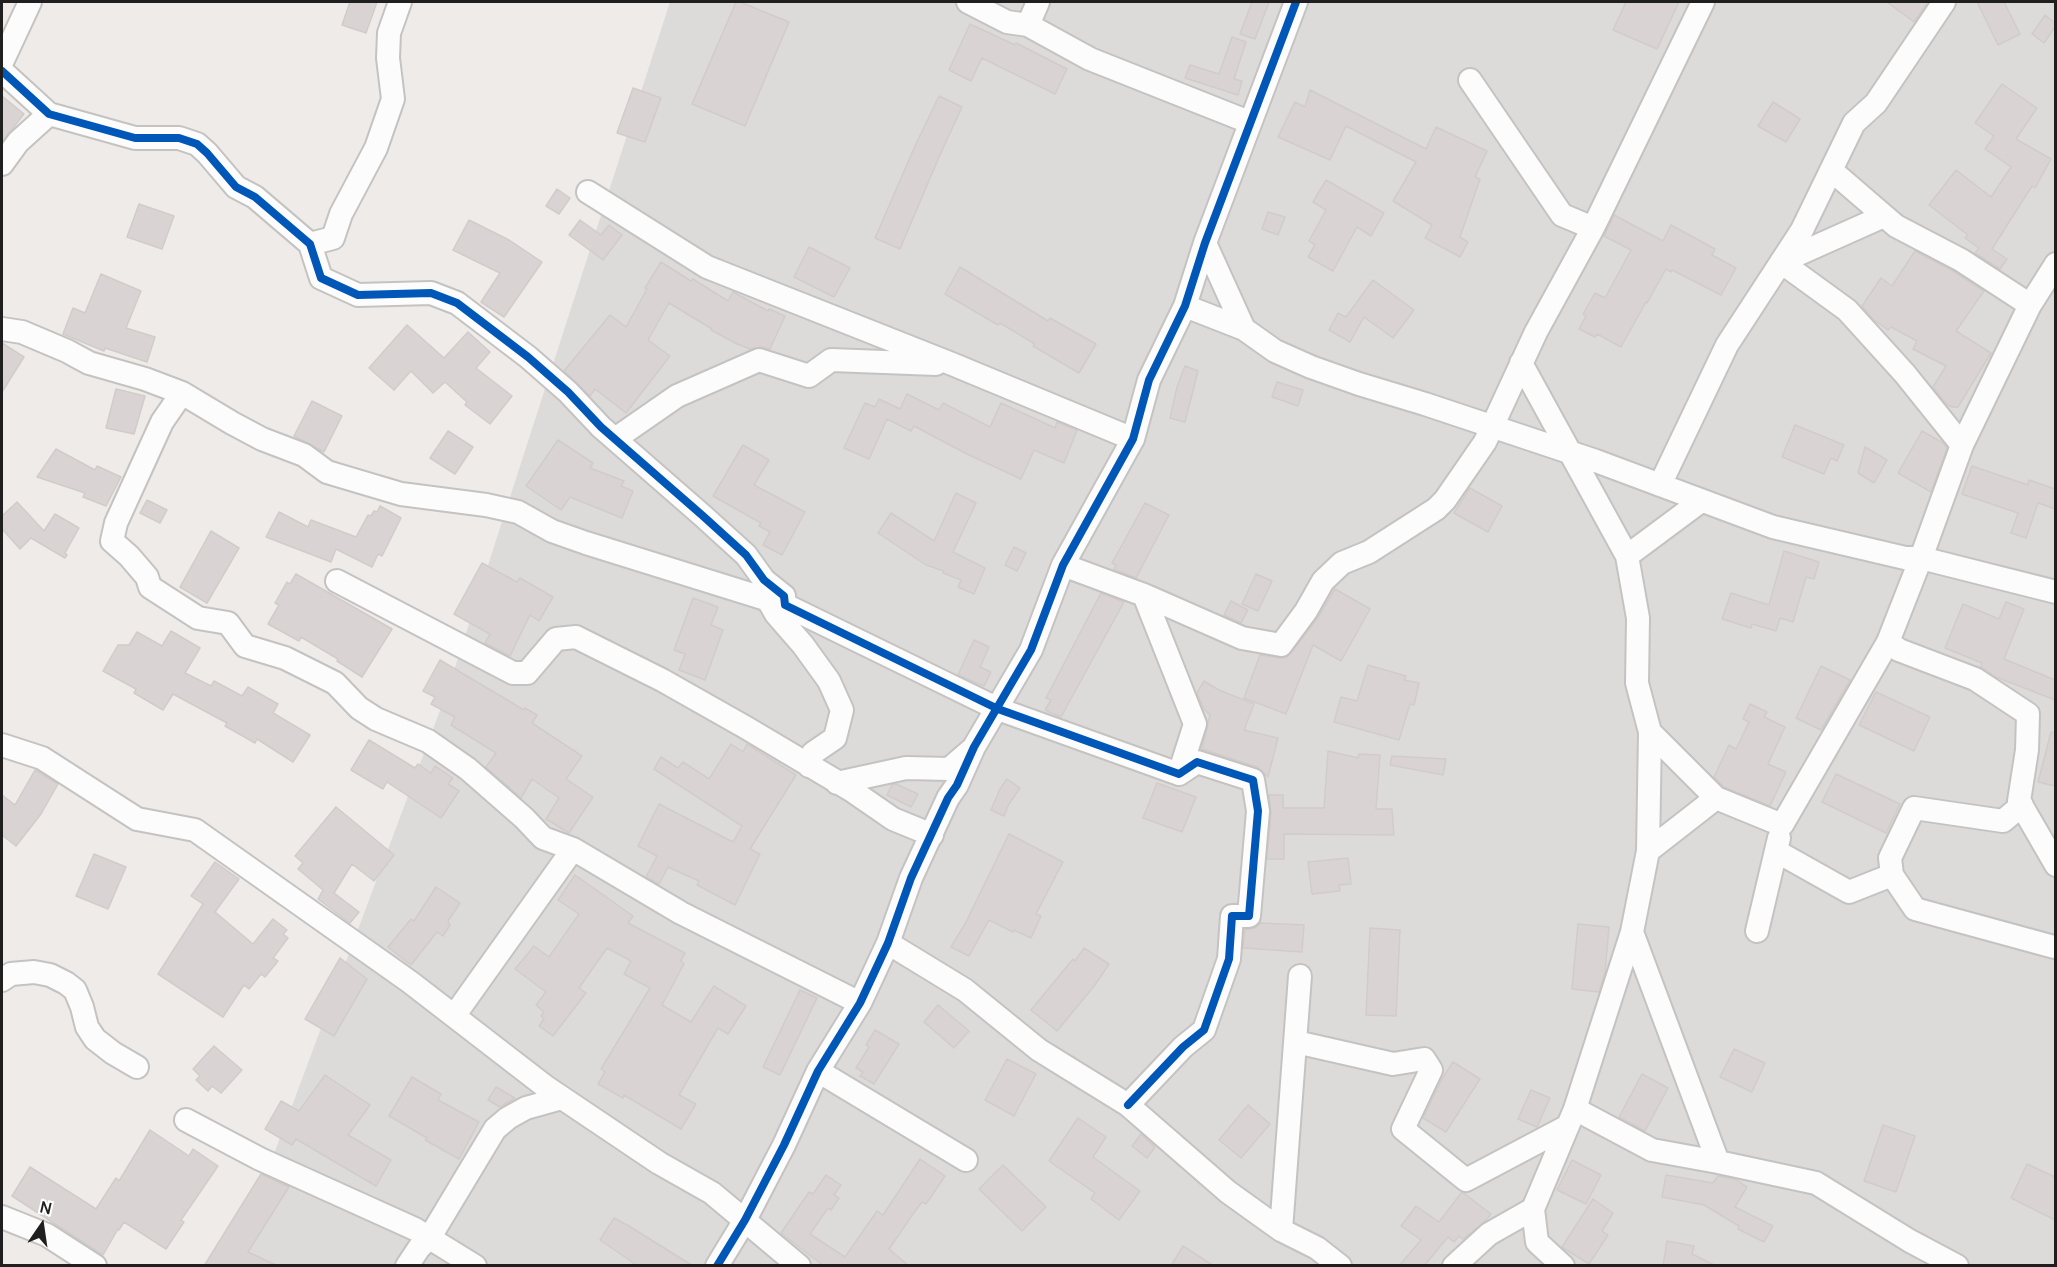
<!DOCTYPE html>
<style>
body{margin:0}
#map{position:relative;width:2057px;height:1267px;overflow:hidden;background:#eeebe8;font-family:Manrope,sans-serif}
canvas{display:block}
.frame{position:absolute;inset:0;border:3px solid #1f1f1f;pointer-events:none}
.north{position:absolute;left:12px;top:1195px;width:60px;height:60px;-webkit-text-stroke:4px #fff;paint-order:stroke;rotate:13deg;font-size:16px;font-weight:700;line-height:24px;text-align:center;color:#1f1f1f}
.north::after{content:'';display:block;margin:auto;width:21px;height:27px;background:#1f1f1f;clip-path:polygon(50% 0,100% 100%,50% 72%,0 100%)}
</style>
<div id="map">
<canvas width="2057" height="1267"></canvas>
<div class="frame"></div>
<div class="north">N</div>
</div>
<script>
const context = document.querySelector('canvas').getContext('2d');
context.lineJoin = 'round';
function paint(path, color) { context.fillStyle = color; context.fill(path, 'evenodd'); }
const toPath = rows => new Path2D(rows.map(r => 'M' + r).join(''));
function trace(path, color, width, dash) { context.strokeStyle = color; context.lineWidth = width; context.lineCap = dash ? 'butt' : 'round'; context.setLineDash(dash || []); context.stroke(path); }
paint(toPath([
 [670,2,2055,2,2055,1265,232,1266,448,689]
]), '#dddbda');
const building = toPath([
 [350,2,377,2,366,33,342,25,350,2],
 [736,2,740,2,789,22,745,126,692,104,736,2],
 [1252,2,1269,2,1255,39,1240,34,1252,2],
 [1626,2,1679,2,1657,49,1613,30,1626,2],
 [1887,2,1928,2,1914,22,1887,2],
 [1977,2,2004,2,2020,34,1998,45,1977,2],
 [2045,15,2055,23,2055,27,2044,43,2032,34,2045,15],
 [970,24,1015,45,1016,43,1067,69,1055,94,982,58,971,81,949,70,970,24],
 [1232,37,1246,42,1234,79,1242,81,1238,95,1185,78,1190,65,1219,74,1232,37],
 [2002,84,2037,108,2016,139,2051,159,2035,188,2032,186,1992,249,2007,259,2000,269,1975,253,1979,248,1965,238,1968,235,1929,205,1956,170,1991,197,2011,167,1985,149,1994,136,1975,123,2002,84],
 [633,88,661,98,645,142,617,133,633,88],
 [1310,90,1426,149,1436,127,1487,151,1475,177,1480,179,1460,237,1468,242,1460,257,1425,238,1432,225,1393,201,1416,162,1346,126,1330,160,1278,137,1295,102,1305,107,1310,90],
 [2,96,24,114,2,142,2,96],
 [939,96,962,107,939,157,900,249,875,238,915,146,939,96],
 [1773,102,1800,119,1786,142,1758,126,1773,102],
 [1326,180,1384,213,1371,236,1357,227,1333,271,1308,257,1315,245,1309,241,1326,210,1313,202,1326,180],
 [557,189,570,198,559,214,546,206,557,189],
 [139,204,174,216,162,249,127,237,139,204],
 [1268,212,1285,217,1278,235,1262,229,1268,212],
 [1614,215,1663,241,1671,225,1715,249,1712,255,1736,268,1721,295,1672,270,1671,272,1666,269,1647,303,1646,302,1621,347,1597,334,1595,337,1579,329,1586,316,1583,314,1595,293,1605,298,1631,250,1604,236,1614,215],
 [469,220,509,240,542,262,504,317,481,302,500,273,453,250,469,220],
 [580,220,601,235,609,225,622,235,603,260,569,235,580,220],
 [809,247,850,268,834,297,794,277,809,247],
 [1915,251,1953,271,1984,291,1956,331,1991,353,1958,407,1952,407,1946,404,1933,387,1946,366,1913,349,1917,341,1891,327,1888,330,1873,319,1862,306,1881,278,1892,286,1915,251],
 [661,262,691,281,693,279,728,301,733,292,768,311,769,309,785,316,770,349,762,347,750,349,737,344,711,330,712,329,669,303,648,340,670,356,626,413,595,389,590,396,564,371,610,315,626,327,647,289,645,288,661,262],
 [960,267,1048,321,1050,318,1096,344,1079,373,1033,346,1035,344,1000,323,998,325,945,294,960,267],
 [101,274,141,291,126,328,155,337,147,362,105,348,104,351,63,334,73,308,85,313,101,274],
 [1373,280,1414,310,1393,338,1364,317,1350,342,1329,330,1338,313,1346,317,1373,280],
 [407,325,444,358,468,332,490,352,476,368,512,396,490,424,465,405,467,402,445,382,433,393,411,371,394,390,369,368,407,325],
 [2,343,24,357,2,392,2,343],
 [1185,366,1198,371,1185,422,1170,418,1177,387,1185,366],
 [1277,382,1303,390,1298,406,1272,397,1277,382],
 [116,389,145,396,134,434,106,428,116,389],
 [907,394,939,410,943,403,990,427,1001,403,1055,428,1057,422,1077,430,1064,463,1034,450,1021,479,967,454,914,426,911,431,887,419,869,459,844,448,865,403,875,407,879,399,900,409,907,394],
 [312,401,342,416,324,452,294,436,312,401],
 [1795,425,1844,445,1837,461,1831,458,1824,474,1782,457,1795,425],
 [448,431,473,447,455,474,430,458,448,431],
 [1922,431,1943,443,1947,448,1931,492,1898,473,1922,431],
 [558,440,593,463,590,468,624,481,621,486,633,491,622,518,570,497,561,510,526,486,558,440],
 [743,445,769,460,754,485,805,512,782,555,763,545,770,532,759,526,761,523,713,496,743,445],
 [1865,447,1887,460,1874,483,1858,473,1865,447],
 [56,449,95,470,97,466,121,477,106,506,83,497,85,493,37,477,56,449],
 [1972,466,2028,485,2029,480,2055,489,2055,509,2038,503,2026,538,2011,533,2018,513,1962,494,1972,466],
 [1470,488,1502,506,1488,532,1454,513,1470,488],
 [956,493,976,503,953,552,985,568,974,594,958,587,961,580,943,573,944,571,926,565,878,533,891,513,934,541,956,493],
 [147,500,167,510,160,523,140,513,147,500],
 [17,502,44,531,55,514,79,528,65,553,67,555,65,558,31,538,20,549,2,529,2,516,17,502],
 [1145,503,1169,515,1136,578,1114,569,1116,565,1112,563,1145,503],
 [380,506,401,518,382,556,378,554,372,567,336,549,331,562,266,537,279,512,308,527,311,520,356,537,368,515,371,516,374,511,377,512,380,506],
 [211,531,239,548,207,603,180,587,211,531],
 [1014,547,1026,553,1017,571,1005,565,1014,547],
 [1784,551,1819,562,1814,579,1806,577,1793,622,1780,618,1776,631,1752,624,1751,628,1722,619,1731,593,1769,605,1784,551],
 [482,563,517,582,520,578,553,597,539,621,530,615,510,656,485,643,490,634,454,614,482,563],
 [296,574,392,629,362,677,337,661,338,659,301,637,299,641,268,624,279,605,275,603,287,582,290,584,296,574],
 [1256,574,1272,581,1258,611,1242,604,1256,574],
 [1335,589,1370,609,1341,661,1313,645,1286,714,1244,698,1260,655,1279,658,1285,658,1291,653,1317,619,1335,589],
 [1101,593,1124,602,1061,717,1045,710,1051,700,1046,698,1101,593],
 [693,598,718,607,711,625,723,630,705,680,679,670,685,654,674,650,693,598],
 [1231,601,1248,610,1241,623,1224,615,1231,601],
 [2006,602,2024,609,2004,659,2055,680,2055,700,1996,677,1981,667,1982,663,1945,648,1963,604,1999,619,2006,602],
 [171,631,200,648,185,673,211,686,214,681,242,696,248,687,278,704,273,713,310,735,293,762,257,739,255,743,225,726,227,723,173,694,163,710,134,693,136,689,103,671,118,645,129,645,137,632,162,646,171,631],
 [974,640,989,647,980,667,991,672,984,686,958,675,974,640],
 [440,660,524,710,525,708,537,715,532,723,582,756,566,779,593,797,569,833,546,819,559,798,532,779,521,798,486,767,496,753,451,725,455,717,431,704,435,697,423,691,440,660],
 [1368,665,1406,676,1404,680,1419,683,1414,705,1410,704,1399,740,1334,722,1341,697,1357,701,1368,665],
 [1821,666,1850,680,1821,730,1796,718,1821,666],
 [1204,681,1219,690,1254,704,1244,730,1278,738,1268,777,1257,767,1202,749,1210,715,1204,709,1197,693,1204,681],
 [1876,692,1930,717,1914,751,1859,725,1876,692],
 [1750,704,1767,712,1764,717,1785,727,1768,764,1786,772,1770,806,1724,787,1714,777,1729,745,1736,749,1749,722,1743,719,1750,704],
 [2051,732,2055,733,2055,786,2038,782,2051,732],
 [369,740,415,768,418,764,431,773,435,766,453,778,448,784,459,791,441,818,387,782,383,789,351,770,369,740],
 [731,744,743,752,747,744,796,775,750,849,760,854,735,905,697,885,699,881,668,867,659,884,646,877,657,856,638,846,659,804,733,842,742,826,654,769,661,757,678,768,683,762,709,779,731,744],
 [1328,751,1358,758,1359,754,1380,755,1376,809,1392,809,1394,835,1284,834,1284,859,1267,859,1271,812,1269,795,1283,795,1283,808,1324,808,1328,751],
 [1392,756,1446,759,1443,775,1390,765,1392,756],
 [35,770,58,784,41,814,16,846,2,835,2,795,15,805,35,770],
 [1836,774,1900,804,1886,833,1822,802,1836,774],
 [1007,779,1020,788,1009,804,1004,816,991,810,1000,789,1007,779],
 [1157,783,1196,797,1182,832,1143,818,1157,783],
 [896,784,918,794,911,807,887,795,892,785,896,784],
 [336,807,394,855,374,881,352,864,334,893,359,912,350,923,318,899,323,890,298,869,303,863,295,856,336,807],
 [1009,834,1063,862,1036,914,1041,916,1031,938,1014,930,1013,932,989,920,969,956,951,947,966,922,1009,834],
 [94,854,126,867,108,909,76,896,94,854],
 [1348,858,1351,884,1339,885,1340,891,1312,894,1308,862,1348,858],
 [215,862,239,879,215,912,253,944,273,919,287,930,283,934,288,938,273,958,278,961,265,977,261,974,249,989,244,985,223,1017,158,974,203,904,191,896,215,862],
 [575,875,633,916,628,923,685,953,681,961,684,964,662,1005,691,1022,714,986,746,1006,728,1034,718,1028,679,1095,696,1104,681,1129,624,1095,623,1098,598,1084,605,1072,601,1069,650,988,624,974,631,961,607,948,579,988,586,993,553,1036,539,1026,544,1019,541,1016,544,1012,536,1005,546,992,515,969,534,946,549,957,579,914,558,900,575,875],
 [436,887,460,903,448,921,450,925,443,936,437,932,411,965,388,947,411,919,414,921,436,887],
 [1261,923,1304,925,1302,952,1243,948,1245,930,1255,928,1261,923],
 [1578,924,1609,927,1605,972,1599,992,1572,989,1578,924],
 [1370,928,1400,930,1396,1016,1366,1015,1370,928],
 [1084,948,1109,964,1095,985,1057,1031,1031,1010,1073,959,1075,961,1084,948],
 [340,958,367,979,334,1036,305,1019,340,958],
 [800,990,817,998,780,1075,763,1067,800,990],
 [938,1005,969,1031,954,1048,924,1022,938,1005],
 [875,1030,899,1044,874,1084,860,1076,863,1072,856,1068,869,1047,866,1045,875,1030],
 [214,1046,242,1070,221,1093,212,1086,208,1091,196,1080,200,1076,193,1069,214,1046],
 [1734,1049,1765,1063,1752,1092,1720,1077,1734,1049],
 [1007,1059,1036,1074,1014,1116,985,1100,1007,1059],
 [1453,1062,1480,1079,1446,1132,1423,1118,1442,1079,1453,1062],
 [1642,1074,1668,1088,1645,1131,1619,1117,1642,1074],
 [325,1075,370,1105,348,1135,391,1160,376,1186,296,1139,292,1145,265,1129,281,1101,299,1111,325,1075],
 [412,1077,441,1094,438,1100,479,1122,459,1159,425,1140,427,1138,389,1116,412,1077],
 [496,1087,515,1098,500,1107,488,1100,496,1087],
 [1531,1090,1550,1098,1537,1127,1518,1119,1531,1090],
 [1248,1105,1270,1124,1241,1158,1219,1140,1248,1105],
 [1078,1118,1106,1137,1093,1157,1140,1191,1119,1220,1091,1199,1095,1193,1049,1161,1078,1118],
 [1883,1125,1915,1136,1896,1192,1864,1181,1883,1125],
 [150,1130,189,1156,193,1149,218,1166,181,1220,184,1222,166,1249,124,1222,119,1230,118,1229,103,1255,12,1196,30,1167,96,1209,116,1178,119,1181,150,1130],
 [1141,1134,1155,1147,1147,1158,1132,1146,1141,1134],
 [920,1159,945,1176,926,1204,922,1202,913,1214,889,1249,909,1266,824,1266,781,1233,809,1192,813,1194,826,1175,841,1185,834,1195,839,1198,831,1210,828,1208,810,1234,845,1257,877,1211,883,1215,920,1159],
 [1572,1160,1601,1175,1586,1204,1557,1190,1572,1160],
 [2027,1164,2055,1177,2055,1220,2011,1198,2027,1164],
 [1003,1165,1046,1207,1022,1231,979,1189,1003,1165],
 [261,1174,289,1187,248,1252,278,1266,204,1266,261,1174],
 [1666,1175,1713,1183,1718,1176,1735,1179,1747,1187,1735,1207,1773,1226,1764,1242,1738,1229,1739,1226,1704,1205,1662,1197,1666,1175],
 [1462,1192,1491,1214,1485,1221,1463,1239,1459,1236,1454,1242,1448,1237,1424,1266,1399,1266,1421,1240,1401,1226,1416,1206,1439,1222,1462,1192],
 [1593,1199,1613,1213,1602,1231,1608,1235,1589,1264,1562,1247,1593,1199],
 [614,1218,629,1226,693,1266,638,1266,600,1240,614,1218],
 [1667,1241,1694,1246,1692,1254,1716,1266,1663,1266,1667,1241],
 [1183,1246,1214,1266,1171,1266,1183,1246]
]);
paint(building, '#d9d4d3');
trace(building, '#d1ccc9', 1.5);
const minor = toPath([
 [968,2,1007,22,1028,25,1090,59,1249,122],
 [1028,25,1038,2],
 [2,62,30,2],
 [2,71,49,114,135,138,179,138,197,144,207,153,236,187,255,197,310,244,321,278,358,295,431,293,457,303,528,357,568,392,601,427,703,516,746,555,764,580,784,596,785,605,998,709,1179,774,1197,762,1253,780,1258,811,1249,916,1232,916,1229,959,1204,1030,1183,1047,1128,1105],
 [1470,80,1562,215,1593,228],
 [2,164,18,142,49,114],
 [1831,170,1896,226,1961,260,2030,305],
 [588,192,707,267,952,364,1133,439],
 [1205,243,1244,329],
 [310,244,333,238,341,214,376,148,393,99,388,58,389,33,400,2],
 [1781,262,1847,310,1905,374,1962,445],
 [1781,262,1884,216],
 [2056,264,2030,305,1962,445,1921,558,1888,642,1899,650,1975,679,2028,714,2027,750,2019,801,2056,865],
 [1185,306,1244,329,1275,351,1311,367,1359,384,1425,404,1596,461,1773,527,1905,558,1921,558,2056,592],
 [2,329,22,332,67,351,89,363,145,379,182,393,232,423,262,439,304,455,327,472,401,494,486,505,518,512,552,531,586,543,785,605],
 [1521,363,1627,556],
 [182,393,162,422,116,523,112,541,129,556,147,577,150,587,198,618,228,623,245,646,285,658,335,683,359,708,376,719,428,741,468,769,524,818,543,838,573,849,681,913,860,1003],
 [615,439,677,396,759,360,809,376,831,360,936,364],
 [1660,485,1727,345,1802,230,1854,123,1876,103,1944,2],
 [1063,565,1144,595,1242,638,1281,645,1306,611,1323,581,1342,563,1369,552,1436,509,1445,500,1485,442,1536,332,1593,228,1703,2],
 [337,581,513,673,527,673,556,639,576,637,662,680,745,727,851,790,893,819,932,835],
 [1144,595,1195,724,1179,774],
 [768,600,776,614,803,645,829,681,842,710,835,738,813,753,809,766],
 [1650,732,1716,798,1782,825,1888,642],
 [2,745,42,758,137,819,195,830,410,982,546,1087,659,1163,712,1193,799,1266],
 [837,783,906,768,949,769,971,750],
 [1648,851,1716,798],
 [1776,851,1849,892,1892,875,1915,909,2054,947],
 [1892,875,1890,858,1914,808,2003,821,2022,805],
 [1757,931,1779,838],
 [1632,932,1718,1162,1816,1183,1910,1241,1957,1266],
 [888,943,965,990,1039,1050,1128,1105,1228,1192,1281,1230,1317,1248,1340,1266],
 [2,980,11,974,34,972,50,975,66,983,75,990,82,1007,87,1027,95,1039,113,1053,137,1067],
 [454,1016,573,849],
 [1296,1042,1393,1064,1424,1059,1431,1070,1403,1129,1466,1180,1568,1126],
 [818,1071,966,1160],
 [1575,1109,1652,1150,1718,1162],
 [186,1120,260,1159,415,1229,475,1266],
 [2,1217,47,1235,95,1266],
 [1281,1230,1300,976],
 [407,1266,419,1248,430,1237,495,1129,508,1118,526,1108,562,1098],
 [717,1266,745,1220,784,1145,818,1071,860,1003,888,943,911,878,948,798,957,785,974,747,1031,650,1063,565,1133,439,1149,380,1185,306,1205,243,1296,2],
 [1454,1266,1489,1234,1533,1209],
 [1563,1266,1537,1242,1533,1209,1575,1109,1632,932,1648,851,1650,732,1637,683,1638,618,1627,556,1701,501]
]);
trace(minor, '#c5c3c2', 26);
trace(minor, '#fcfcfc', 22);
trace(toPath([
 [2,71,49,114,135,138,179,138,197,144,207,153,236,187,255,197,310,244,321,278,358,295,431,293,457,303,528,357,568,392,601,427,703,516,746,555,764,580,784,596,785,605,998,709,1179,774,1197,762,1253,780,1258,811,1249,916,1232,916,1229,959,1204,1030,1183,1047,1128,1105],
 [717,1266,745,1220,784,1145,818,1071,860,1003,888,943,911,878,948,798,957,785,974,747,1031,650,1063,565,1133,439,1149,380,1185,306,1205,243,1296,2]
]), '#0057b8', 8);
</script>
